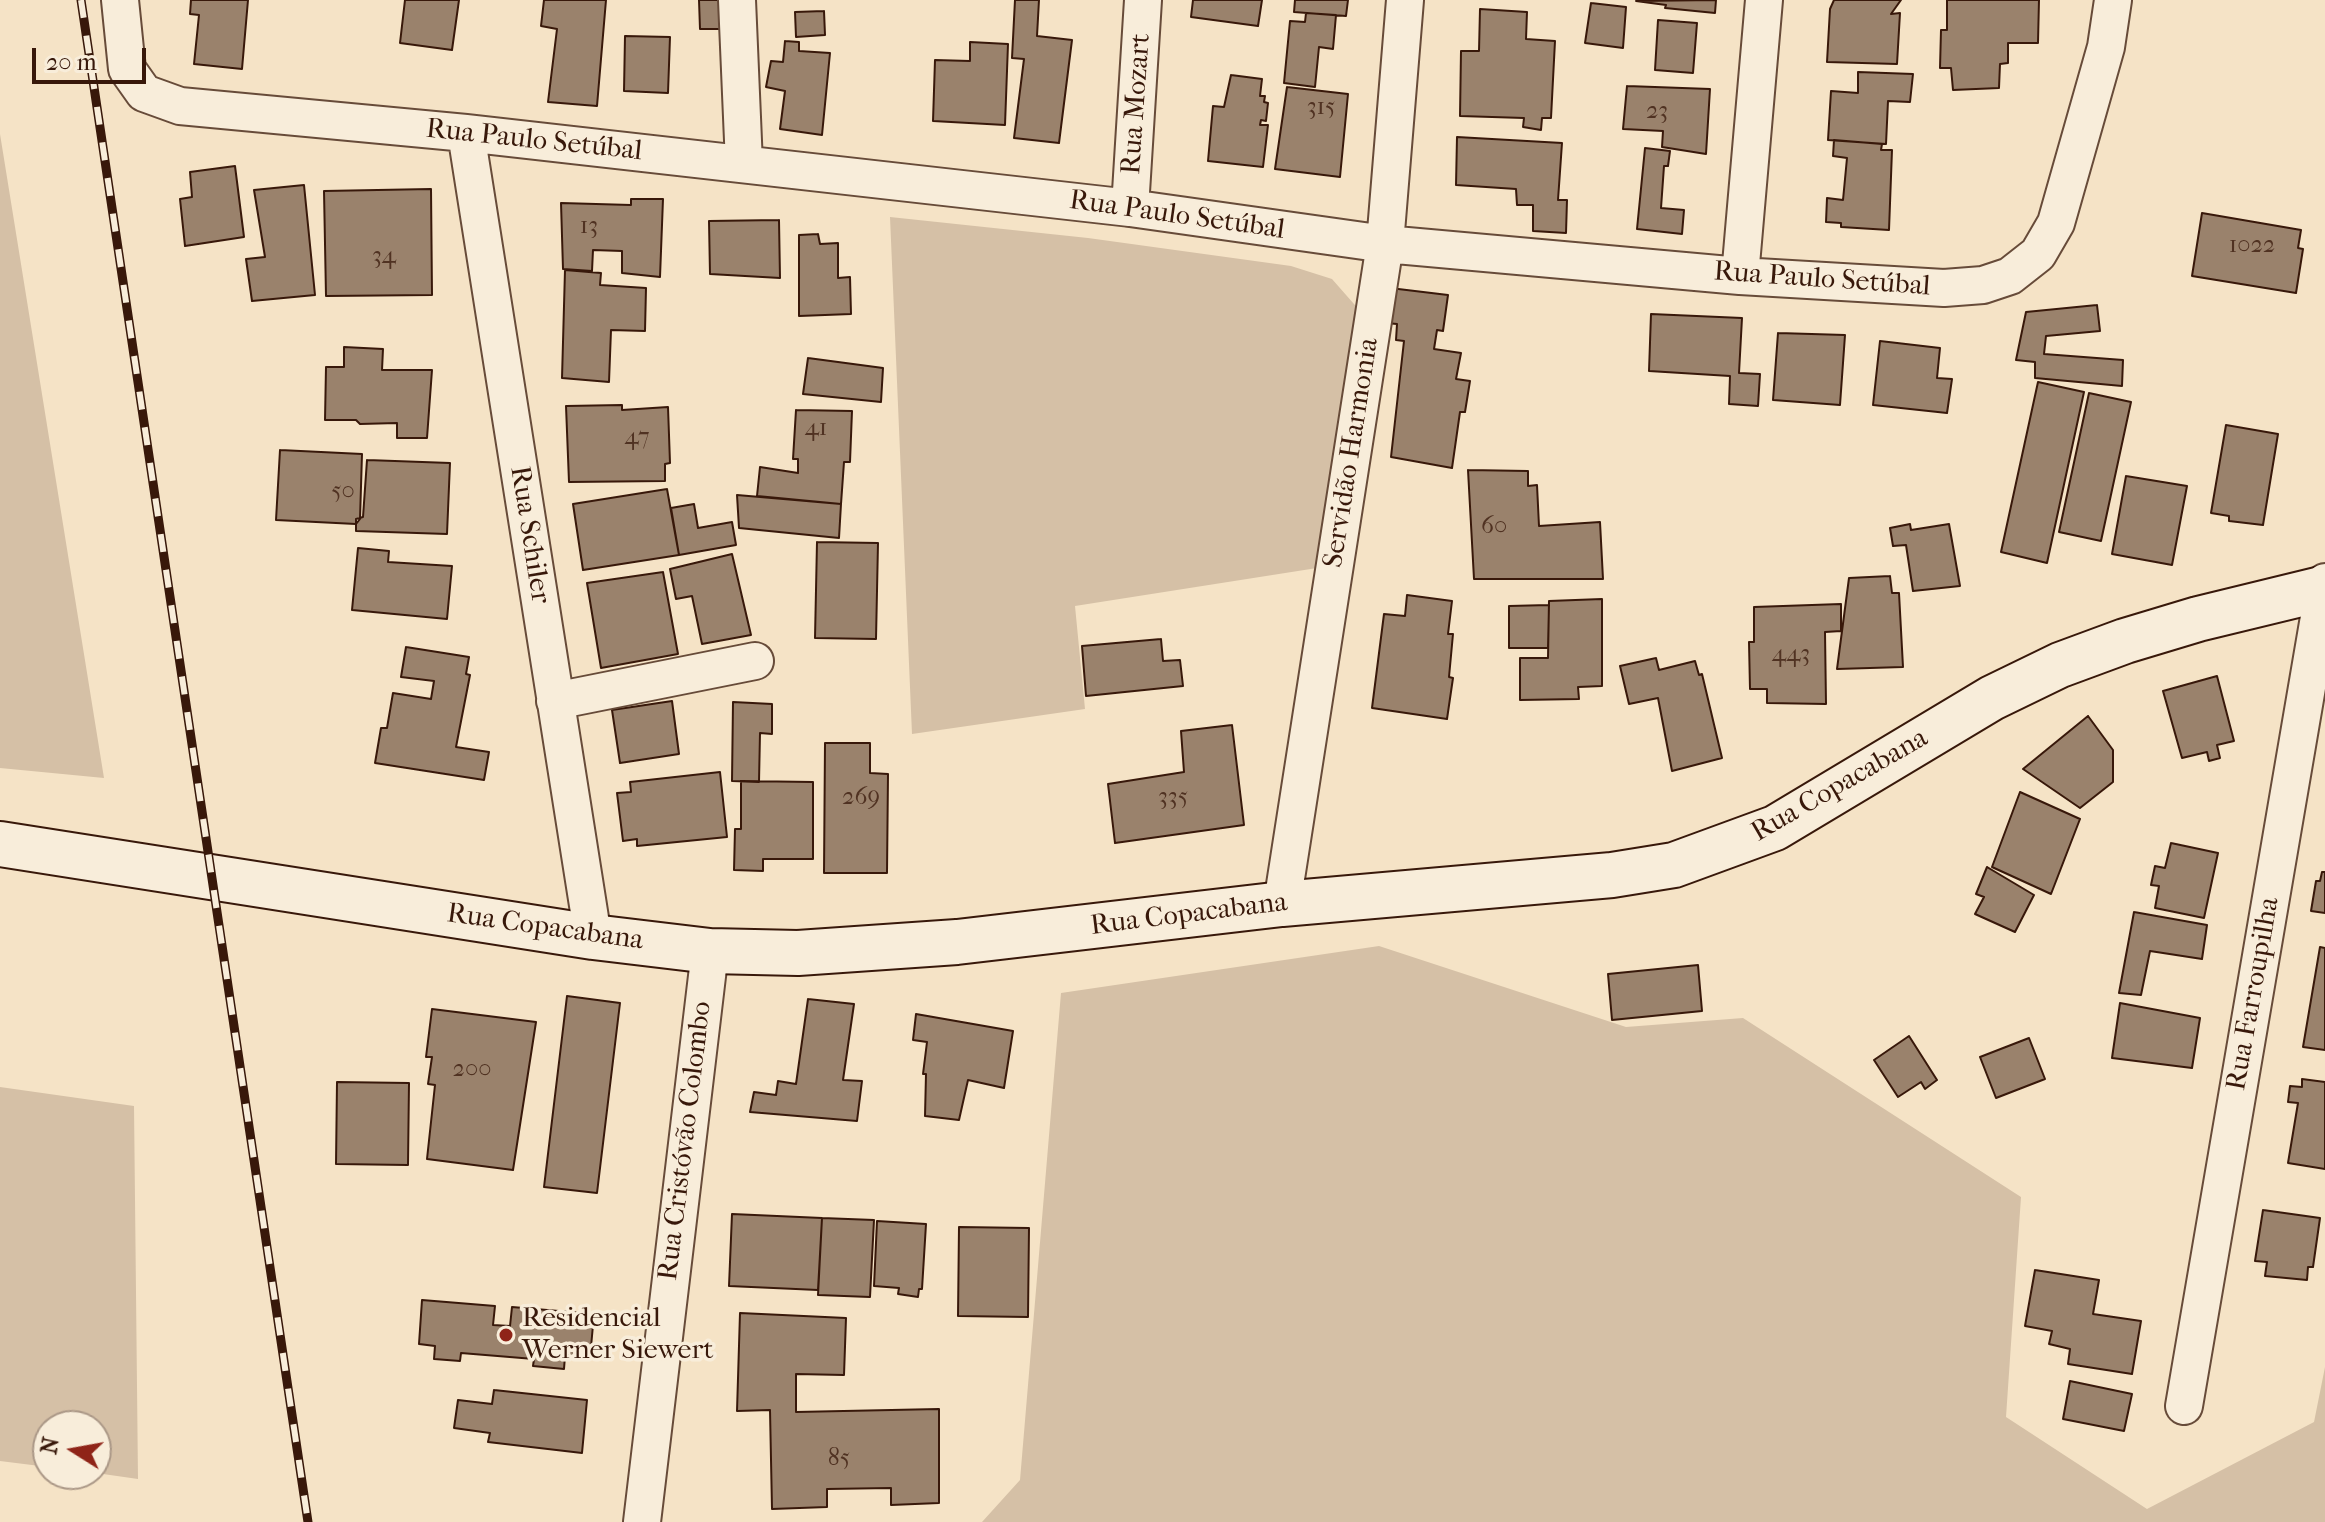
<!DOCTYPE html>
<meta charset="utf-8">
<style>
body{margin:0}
#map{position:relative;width:2325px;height:1522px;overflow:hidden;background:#f5e3c6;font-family:"IM FELL French Canon",serif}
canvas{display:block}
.north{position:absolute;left:32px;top:1410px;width:80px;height:80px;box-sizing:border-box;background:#f8edda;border:2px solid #ab9887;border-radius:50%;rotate:281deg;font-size:22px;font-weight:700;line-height:32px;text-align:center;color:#38180a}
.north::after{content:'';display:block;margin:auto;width:28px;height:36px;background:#8f2418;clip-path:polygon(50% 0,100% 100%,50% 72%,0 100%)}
.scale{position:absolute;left:32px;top:48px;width:114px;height:36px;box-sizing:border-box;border:4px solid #38180a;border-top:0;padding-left:10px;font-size:24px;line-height:28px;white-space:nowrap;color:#38180a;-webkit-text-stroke:6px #f8edda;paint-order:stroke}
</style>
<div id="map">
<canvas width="2325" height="1522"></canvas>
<div class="north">N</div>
<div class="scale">20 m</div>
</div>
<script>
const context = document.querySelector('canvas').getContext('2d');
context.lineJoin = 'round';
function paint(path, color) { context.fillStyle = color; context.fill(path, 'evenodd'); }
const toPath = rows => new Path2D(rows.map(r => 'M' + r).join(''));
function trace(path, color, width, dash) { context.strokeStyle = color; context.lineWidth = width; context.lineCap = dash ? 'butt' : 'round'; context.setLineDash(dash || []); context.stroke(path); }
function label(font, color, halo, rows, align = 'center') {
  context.font = font + ' "IM FELL French Canon",serif'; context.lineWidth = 7; context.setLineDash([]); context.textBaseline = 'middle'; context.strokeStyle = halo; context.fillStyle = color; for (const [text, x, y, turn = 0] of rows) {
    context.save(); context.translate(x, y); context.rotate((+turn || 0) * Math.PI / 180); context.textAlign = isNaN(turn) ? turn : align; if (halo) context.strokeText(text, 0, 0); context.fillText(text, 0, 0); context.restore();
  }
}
paint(toPath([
 [0,134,104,778,0,768],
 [890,217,1088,238,1291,266,1332,279,1361,312,1317,568,1075,606,1085,709,912,734],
 [1379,946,1626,1027,1743,1018,2021,1197,2006,1417,2147,1509,2314,1422,2325,1367,2325,1522,982,1522,1020,1480,1061,993],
 [0,1087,134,1106,138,1479,96,1473,96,1426,48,1426,48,1467,0,1461]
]), '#d5c0a6');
const building = toPath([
 [191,0,248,0,242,69,194,64,199,15,190,14,191,0],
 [405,0,459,0,452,50,400,43,405,0],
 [544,0,606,0,597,106,548,102,557,29,541,26,544,0],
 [699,0,720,0,722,29,700,29,699,0],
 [1015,0,1039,0,1037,36,1072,40,1059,143,1014,138,1024,59,1012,58,1015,0],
 [1193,0,1262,0,1258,26,1191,17,1193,0],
 [1295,0,1348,0,1346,16,1294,12,1295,0],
 [1716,0,1715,13,1665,8,1666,5,1636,1,1716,0],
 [1834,0,1901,0,1891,14,1900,13,1897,64,1827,62,1830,9,1834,0],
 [1947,0,2039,0,2038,43,2008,43,2008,63,2000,64,1999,88,1953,90,1951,68,1940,68,1941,30,1947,30,1947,0],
 [1591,3,1626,7,1623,48,1585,43,1591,3],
 [1480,9,1527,12,1526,39,1555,41,1551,118,1542,118,1541,130,1523,127,1524,118,1460,116,1461,51,1479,51,1480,9],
 [824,11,825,35,796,37,795,12,824,11],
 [1306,13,1336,15,1333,49,1319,47,1315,87,1284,83,1290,21,1305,22,1306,13],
 [1658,20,1697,23,1693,73,1655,70,1658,20],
 [625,36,670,37,668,93,624,91,625,36],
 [785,41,799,42,799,51,830,53,822,135,780,129,785,91,766,87,771,61,783,62,785,41],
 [970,42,1008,44,1005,125,933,121,935,60,970,61,970,42],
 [1858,72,1913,74,1910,102,1888,101,1886,144,1828,140,1831,91,1858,93,1858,72],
 [1231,75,1262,79,1260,96,1265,96,1264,102,1268,103,1266,121,1261,120,1260,125,1268,125,1263,167,1208,161,1213,106,1224,107,1231,75],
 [1627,86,1710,89,1706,154,1662,147,1663,131,1623,129,1627,86],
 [1287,87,1348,94,1340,177,1275,169,1287,87],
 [1457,137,1562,143,1558,200,1567,200,1566,233,1533,231,1533,205,1517,205,1516,189,1456,185,1457,137],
 [1834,140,1882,144,1881,150,1892,150,1889,230,1841,227,1841,223,1826,222,1827,198,1843,200,1847,158,1833,156,1834,140],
 [1645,148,1670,151,1668,166,1664,166,1661,208,1684,210,1682,234,1637,229,1645,148],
 [235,166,244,237,185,246,180,199,192,197,190,172,235,166],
 [304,185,315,295,252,301,246,259,265,257,254,190,304,185],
 [431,189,432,295,326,296,324,191,431,189],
 [631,199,663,199,660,277,622,273,622,251,593,250,592,271,563,269,561,203,631,205,631,199],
 [2202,213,2301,230,2298,248,2303,249,2296,293,2192,276,2202,213],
 [779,220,780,278,710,274,709,221,779,220],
 [818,234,820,244,838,243,838,278,850,277,851,314,799,316,799,235,818,234],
 [565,270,601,273,600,285,646,288,645,331,611,330,609,382,562,378,565,270],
 [1390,288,1448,295,1443,331,1437,330,1434,349,1461,353,1456,379,1470,381,1465,412,1460,412,1452,468,1391,457,1404,341,1396,340,1397,324,1386,323,1390,288],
 [2097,305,2100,331,2046,336,2044,354,2123,360,2122,386,2035,378,2035,362,2016,360,2026,312,2097,305],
 [1651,314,1742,318,1739,373,1760,374,1758,406,1729,404,1730,376,1649,371,1651,314],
 [1778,333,1845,335,1840,405,1773,400,1778,333],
 [1880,341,1940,348,1937,378,1952,379,1947,413,1873,405,1880,341],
 [344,347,383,349,382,370,432,370,427,438,397,438,397,423,360,424,356,420,325,420,326,367,344,367,344,347],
 [808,358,883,368,881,402,803,394,808,358],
 [2038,382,2084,392,2047,563,2001,552,2038,382],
 [2089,393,2131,402,2101,541,2059,532,2089,393],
 [622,405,622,410,668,407,670,463,665,464,665,481,569,482,566,406,622,405],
 [796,410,852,411,850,462,844,462,841,504,757,496,760,467,798,473,798,459,793,459,796,410],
 [2226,425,2278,434,2263,525,2229,521,2229,516,2211,513,2226,425],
 [280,450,362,454,360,519,356,524,276,520,280,450],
 [367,460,450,463,447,534,356,531,356,519,363,517,367,460],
 [1468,470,1528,471,1528,486,1537,485,1539,526,1600,522,1603,579,1474,579,1468,470],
 [2126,476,2187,486,2172,565,2112,554,2126,476],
 [667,489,679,555,583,570,573,504,667,489],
 [737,495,841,504,839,538,739,528,737,495],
 [694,504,698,528,732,522,736,545,679,555,671,508,694,504],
 [1910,524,1911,530,1949,524,1960,586,1913,591,1906,545,1893,546,1890,528,1910,524],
 [817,542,878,543,876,639,815,638,817,542],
 [358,548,389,551,388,562,452,566,447,619,352,610,358,548],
 [732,554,751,635,702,644,692,596,676,599,670,569,732,554],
 [663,572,678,654,601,668,587,583,663,572],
 [1890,576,1892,593,1899,593,1903,667,1837,669,1849,578,1890,576],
 [1407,595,1452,601,1448,634,1453,634,1449,677,1453,678,1447,719,1372,708,1384,614,1405,616,1407,595],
 [1602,599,1602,686,1578,687,1579,699,1520,700,1520,658,1548,658,1549,601,1602,599],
 [1841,604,1841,631,1825,632,1826,704,1767,703,1767,689,1750,689,1749,642,1754,642,1754,607,1841,604],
 [1549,605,1548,648,1509,648,1509,606,1549,605],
 [1161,639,1163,661,1180,660,1183,686,1086,696,1082,646,1161,639],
 [406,647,469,657,466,674,470,675,456,747,489,752,484,780,375,763,381,728,387,728,393,693,431,699,434,681,401,677,406,647],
 [1656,658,1659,670,1695,661,1699,675,1702,674,1722,758,1672,771,1658,698,1629,704,1620,666,1656,658],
 [2217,676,2234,741,2217,745,2220,758,2209,761,2207,752,2182,758,2163,691,2217,676],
 [672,701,679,754,620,763,612,710,672,701],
 [733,702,772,704,772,734,760,733,759,782,732,781,733,702],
 [2088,716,2113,750,2113,782,2080,808,2023,769,2088,716],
 [1232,725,1244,825,1115,843,1108,784,1184,772,1181,731,1232,725],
 [825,743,870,743,870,773,888,774,887,873,824,873,825,743],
 [720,772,727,837,637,846,637,839,623,841,617,793,631,792,630,782,720,772],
 [741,781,813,782,813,859,763,859,763,871,734,870,735,829,741,829,741,781],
 [2020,792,2080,819,2051,894,1992,867,2020,792],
 [2171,843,2218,853,2204,918,2155,908,2159,886,2151,885,2155,866,2165,868,2171,843],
 [1987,867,2034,895,2015,932,1975,914,1984,897,1976,894,1987,867],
 [2322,872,2325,872,2325,913,2311,911,2316,881,2320,881,2322,872],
 [2134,912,2207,925,2202,959,2150,951,2141,995,2119,993,2134,912],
 [2320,947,2325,948,2325,1050,2303,1047,2320,947],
 [1698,965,1702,1011,1612,1020,1608,974,1698,965],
 [567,996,620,1003,597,1193,544,1187,567,996],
 [808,999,854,1004,843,1080,862,1081,857,1121,750,1112,754,1092,776,1095,778,1081,796,1084,808,999],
 [2120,1003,2200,1018,2192,1068,2112,1058,2120,1003],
 [432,1009,536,1022,513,1170,427,1159,435,1085,428,1084,432,1057,426,1057,432,1009],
 [916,1014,1013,1031,1004,1088,968,1080,959,1120,925,1116,926,1074,923,1074,927,1042,913,1040,916,1014],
 [1909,1036,1937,1080,1925,1089,1921,1082,1898,1097,1874,1060,1909,1036],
 [2029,1038,2045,1079,1996,1098,1980,1057,2029,1038],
 [2302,1079,2325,1082,2325,1169,2288,1163,2298,1103,2288,1102,2290,1086,2302,1087,2302,1079],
 [337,1082,409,1083,408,1165,336,1164,337,1082],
 [2263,1210,2320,1218,2313,1267,2308,1267,2307,1280,2265,1276,2267,1262,2255,1261,2263,1210],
 [732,1214,822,1218,818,1290,729,1286,732,1214],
 [822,1218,874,1220,870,1297,818,1295,822,1218],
 [877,1221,926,1224,922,1289,919,1289,918,1297,898,1294,899,1288,874,1286,877,1221],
 [959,1227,1029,1228,1028,1317,958,1316,959,1227],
 [2035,1270,2099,1280,2093,1314,2141,1321,2132,1374,2068,1364,2070,1349,2049,1344,2052,1331,2025,1326,2035,1270],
 [422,1300,495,1306,493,1325,510,1326,512,1307,594,1314,590,1358,565,1356,564,1369,533,1366,534,1359,461,1353,460,1361,434,1359,435,1346,419,1344,422,1300],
 [740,1313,846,1318,844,1375,796,1374,796,1412,939,1409,939,1503,891,1505,891,1488,827,1489,827,1507,772,1509,770,1410,737,1411,740,1313],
 [2070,1381,2132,1394,2124,1431,2063,1419,2070,1381],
 [494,1390,587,1400,582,1453,488,1442,490,1433,454,1428,458,1400,492,1404,494,1390]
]);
paint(building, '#9a826c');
trace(building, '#38180a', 2);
const street = toPath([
 [120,0,127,69,144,93,180,106,466,133,1130,208,1385,244,1740,276,1944,288,1983,285,2010,276,2038,254,2056,223,2106,47,2113,0],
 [737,0,744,164],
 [466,133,593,937],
 [1130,208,1143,0],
 [1740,276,1764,0],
 [555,701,755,661],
 [1282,904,1385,244,1405,0],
 [2184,1406,2325,582],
 [642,1522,710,951]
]);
const secondary = toPath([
 [0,844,593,937,710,951,798,953,957,942,1282,904,1612,875,1674,865,1775,828,1992,698,2060,665,2125,641,2198,619,2325,588]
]);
trace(street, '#674b39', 40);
trace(secondary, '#38180a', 48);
trace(street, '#f8edda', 36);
trace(secondary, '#f8edda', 44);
const rail = toPath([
 [81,0,308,1522]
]);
trace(rail, '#38180a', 9);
trace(rail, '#f8edda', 6, [18]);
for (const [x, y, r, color] of [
 [506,1335,8,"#8f2418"]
]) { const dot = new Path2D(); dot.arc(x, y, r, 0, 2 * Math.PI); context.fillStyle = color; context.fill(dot); trace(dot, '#f8edda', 3); }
label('24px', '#503222', null, [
 ["315",1321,108],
 ["23",1657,112],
 ["13",589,227],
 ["1022",2252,246],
 ["34",384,257],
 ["41",816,429],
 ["47",637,438],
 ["50",343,492],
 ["60",1494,527],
 ["443",1791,655],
 ["269",861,798],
 ["335",1173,798],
 ["200",472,1070],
 ["85",839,1459]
]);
label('28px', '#38180a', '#f8edda', [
 ["Rua Mozart",1137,104,-86],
 ["Rua Paulo Setúbal",534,141,6],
 ["Rua Paulo Setúbal",1177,216,8],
 ["Rua Paulo Setúbal",1822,280,4],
 ["Servidão Harmonia",1352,453,-81],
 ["Rua Schiler",529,535,81],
 ["Rua Copacabana",1840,786,-30],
 ["Rua Copacabana",1189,915,-7],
 ["Rua Copacabana",545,928,8],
 ["Rua Farroupilha",2254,994,-80],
 ["Rua Cristóvão Colombo",686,1141,-83]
]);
label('28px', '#38180a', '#f8edda', [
 ["Residencial",522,1319],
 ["Werner Siewert",522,1351]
], 'left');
</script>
